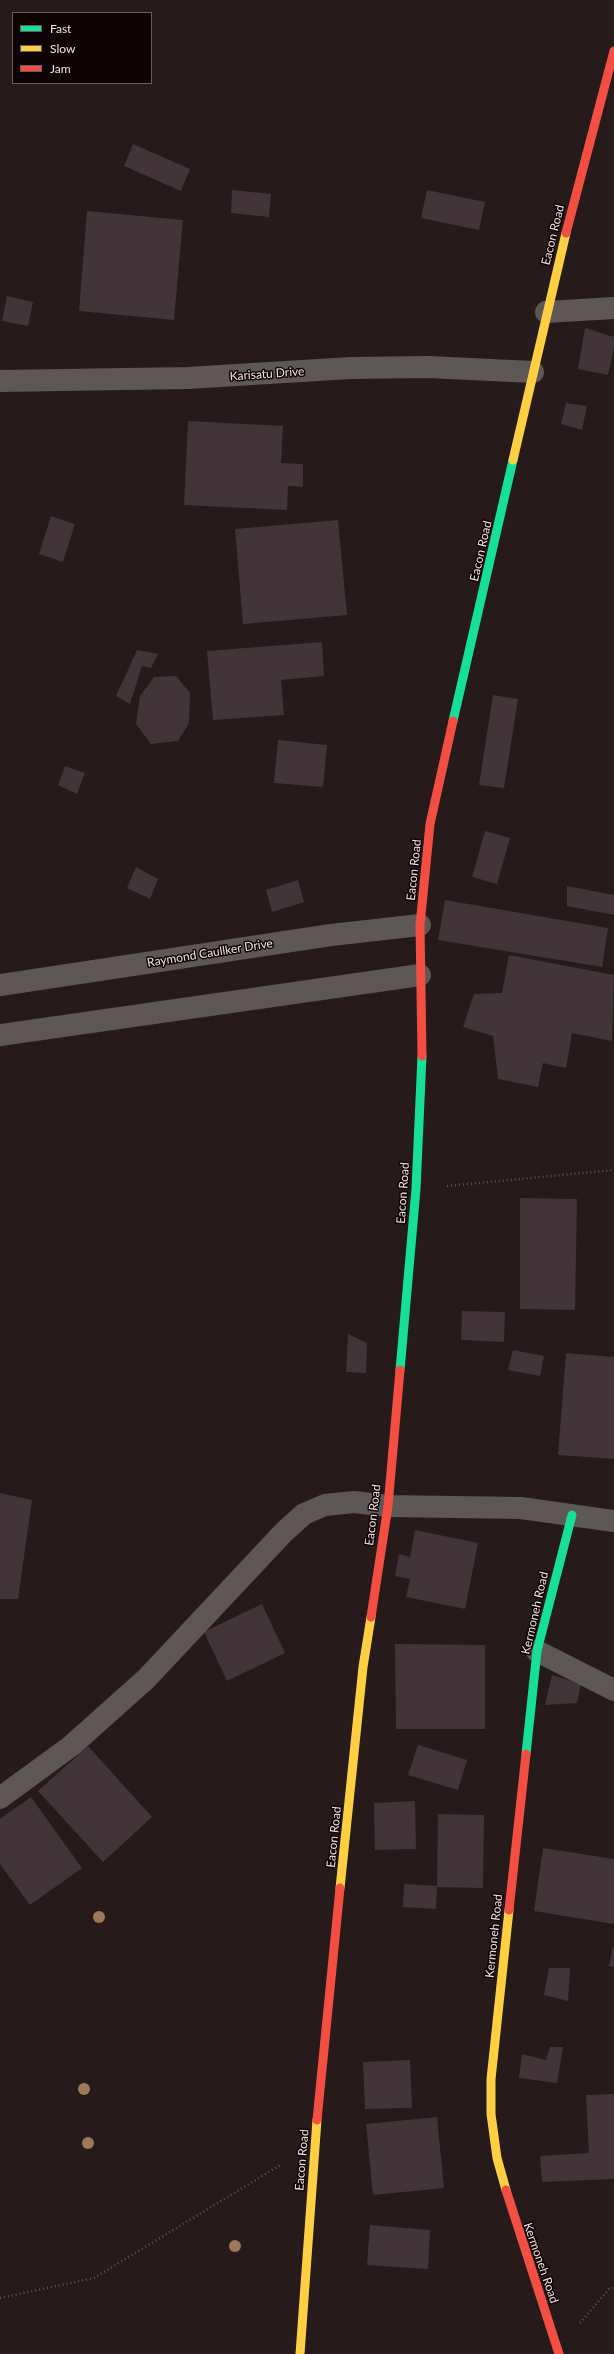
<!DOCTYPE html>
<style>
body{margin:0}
#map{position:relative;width:614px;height:2354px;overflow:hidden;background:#271a1a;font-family:Lato,sans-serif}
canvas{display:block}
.legend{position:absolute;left:12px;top:12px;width:140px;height:72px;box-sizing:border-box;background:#0e0405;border:1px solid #6a5d5d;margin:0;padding:5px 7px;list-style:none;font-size:12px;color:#f5e2e2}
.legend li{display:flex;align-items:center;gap:8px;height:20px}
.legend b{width:20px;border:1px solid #6a5d5d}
</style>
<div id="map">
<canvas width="614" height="2354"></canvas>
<ul class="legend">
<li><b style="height:5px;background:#16e098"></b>Fast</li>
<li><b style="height:5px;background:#ffcf43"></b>Slow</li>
<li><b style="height:5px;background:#f24e42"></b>Jam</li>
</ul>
</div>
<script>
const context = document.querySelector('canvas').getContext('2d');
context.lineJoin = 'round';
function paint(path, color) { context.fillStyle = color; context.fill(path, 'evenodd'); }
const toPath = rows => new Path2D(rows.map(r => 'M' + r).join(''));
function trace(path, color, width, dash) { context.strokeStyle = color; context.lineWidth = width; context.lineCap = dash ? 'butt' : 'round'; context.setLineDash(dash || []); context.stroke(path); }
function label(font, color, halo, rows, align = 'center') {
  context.font = font + ' Lato,sans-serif'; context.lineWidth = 3; context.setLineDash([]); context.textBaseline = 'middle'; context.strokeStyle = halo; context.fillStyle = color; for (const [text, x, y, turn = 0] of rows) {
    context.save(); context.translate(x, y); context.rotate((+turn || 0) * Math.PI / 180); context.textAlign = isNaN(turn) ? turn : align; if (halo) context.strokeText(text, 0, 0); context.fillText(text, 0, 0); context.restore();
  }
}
paint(toPath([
 [133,144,190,169,181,191,124,166],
 [232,190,271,194,269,217,231,213],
 [427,190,485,202,479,230,421,218],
 [87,211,183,220,174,320,79,311],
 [7,296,33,302,28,326,2,321],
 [585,328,614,337,614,348,608,375,578,369],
 [566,403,587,406,582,430,561,424],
 [188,421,283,426,281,463,303,464,303,487,288,486,287,510,184,505],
 [51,516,75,524,63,562,39,554],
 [338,520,347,615,243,624,235,529],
 [322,642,324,676,281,680,284,715,213,720,207,651],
 [137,650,158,654,151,668,142,666,130,704,116,696],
 [176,676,190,693,189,723,178,741,151,744,136,724,140,696,154,677],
 [493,695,518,699,504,788,479,785],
 [278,740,327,745,323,787,274,783],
 [65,766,85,773,77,794,58,785],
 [485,831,510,838,497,884,472,877],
 [136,867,158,879,150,899,127,888],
 [298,880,304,902,272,912,266,890],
 [567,886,614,895,614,915,567,906],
 [445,900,608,928,602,967,438,940],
 [509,955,614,975,612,1041,572,1033,566,1068,543,1063,538,1087,498,1079,493,1036,463,1027,474,994,502,993],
 [520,1198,577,1199,575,1310,520,1309],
 [462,1311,505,1312,504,1342,461,1340],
 [348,1334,367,1343,366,1373,346,1372],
 [513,1350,544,1356,540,1376,508,1370],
 [566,1353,614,1357,614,1459,558,1455],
 [0,1493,32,1500,18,1599,0,1599],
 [415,1530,478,1543,465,1609,406,1597,410,1579,395,1576,399,1554,410,1557],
 [262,1604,285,1653,227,1681,204,1632],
 [395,1644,485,1645,485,1729,396,1729],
 [552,1675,581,1684,577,1703,545,1705],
 [418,1745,467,1760,458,1790,408,1775],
 [88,1746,152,1817,103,1862,38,1791],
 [31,1797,82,1868,30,1905,0,1864,0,1819],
 [415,1801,416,1849,375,1850,374,1803],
 [438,1814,484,1815,483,1888,437,1887],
 [543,1848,614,1859,614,1924,534,1911],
 [404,1884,437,1886,436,1909,403,1907],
 [613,1947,614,1947,614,1967,609,1966],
 [549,1968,570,1968,568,2001,544,1995],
 [550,2047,563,2047,557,2083,519,2078,522,2054,546,2060],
 [410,2060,412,2108,365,2109,363,2062],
 [614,2094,614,2179,542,2182,540,2156,589,2153,586,2095],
 [437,2117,444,2188,373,2195,366,2124],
 [370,2225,430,2230,428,2269,367,2265]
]), '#423438');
trace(toPath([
 [447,1186,614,1170],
 [0,2298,94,2278,282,2164],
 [580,2323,609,2289,614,2288]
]), '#5d5655', 2.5, [1, 3]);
trace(toPath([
 [546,312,614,308],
 [0,381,188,378,350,368,428,367,533,372],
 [0,985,331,935,420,925],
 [0,1035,420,975],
 [537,1651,614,1690],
 [0,1798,71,1746,146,1679,284,1532,304,1514,325,1505,354,1502,388,1506,521,1508,614,1521]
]), '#5d5756', 22);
trace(toPath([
 [453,721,513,460],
 [400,1370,416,1189,422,1056],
 [526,1754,537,1651,572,1515]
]), '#16e098', 9);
trace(toPath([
 [513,460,566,233],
 [340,1888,363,1667,371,1617],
 [506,2190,497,2158,491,2114,491,2079,509,1910],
 [300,2354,317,2120]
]), '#ffcf43', 9);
trace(toPath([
 [566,233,614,51],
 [422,1056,420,925,430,824,453,721],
 [371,1617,388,1506,400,1370],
 [509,1910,526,1754],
 [317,2120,340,1888],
 [506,2190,559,2354]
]), '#f24e42', 9);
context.fillStyle = '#9c795b';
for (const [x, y] of [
 [99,1917],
 [84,2089],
 [88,2143],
 [235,2246]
]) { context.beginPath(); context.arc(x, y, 6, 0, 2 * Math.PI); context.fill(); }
label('12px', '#f5e2e2', '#0e0405', [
 ["Eacon Road",553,235,-76],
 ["Karisatu Drive",267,374,-4],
 ["Eacon Road",481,551,-77],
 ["Eacon Road",414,870,-84],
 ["Raymond Caullker Drive",210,953,-9],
 ["Eacon Road",403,1193,-86],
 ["Eacon Road",373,1515,-83],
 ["Kermoneh Road",535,1613,-77],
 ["Eacon Road",334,1837,-84],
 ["Kermoneh Road",494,1936,-84],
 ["Eacon Road",302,2160,-85],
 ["Kermoneh Road",541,2263,71]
]);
</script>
